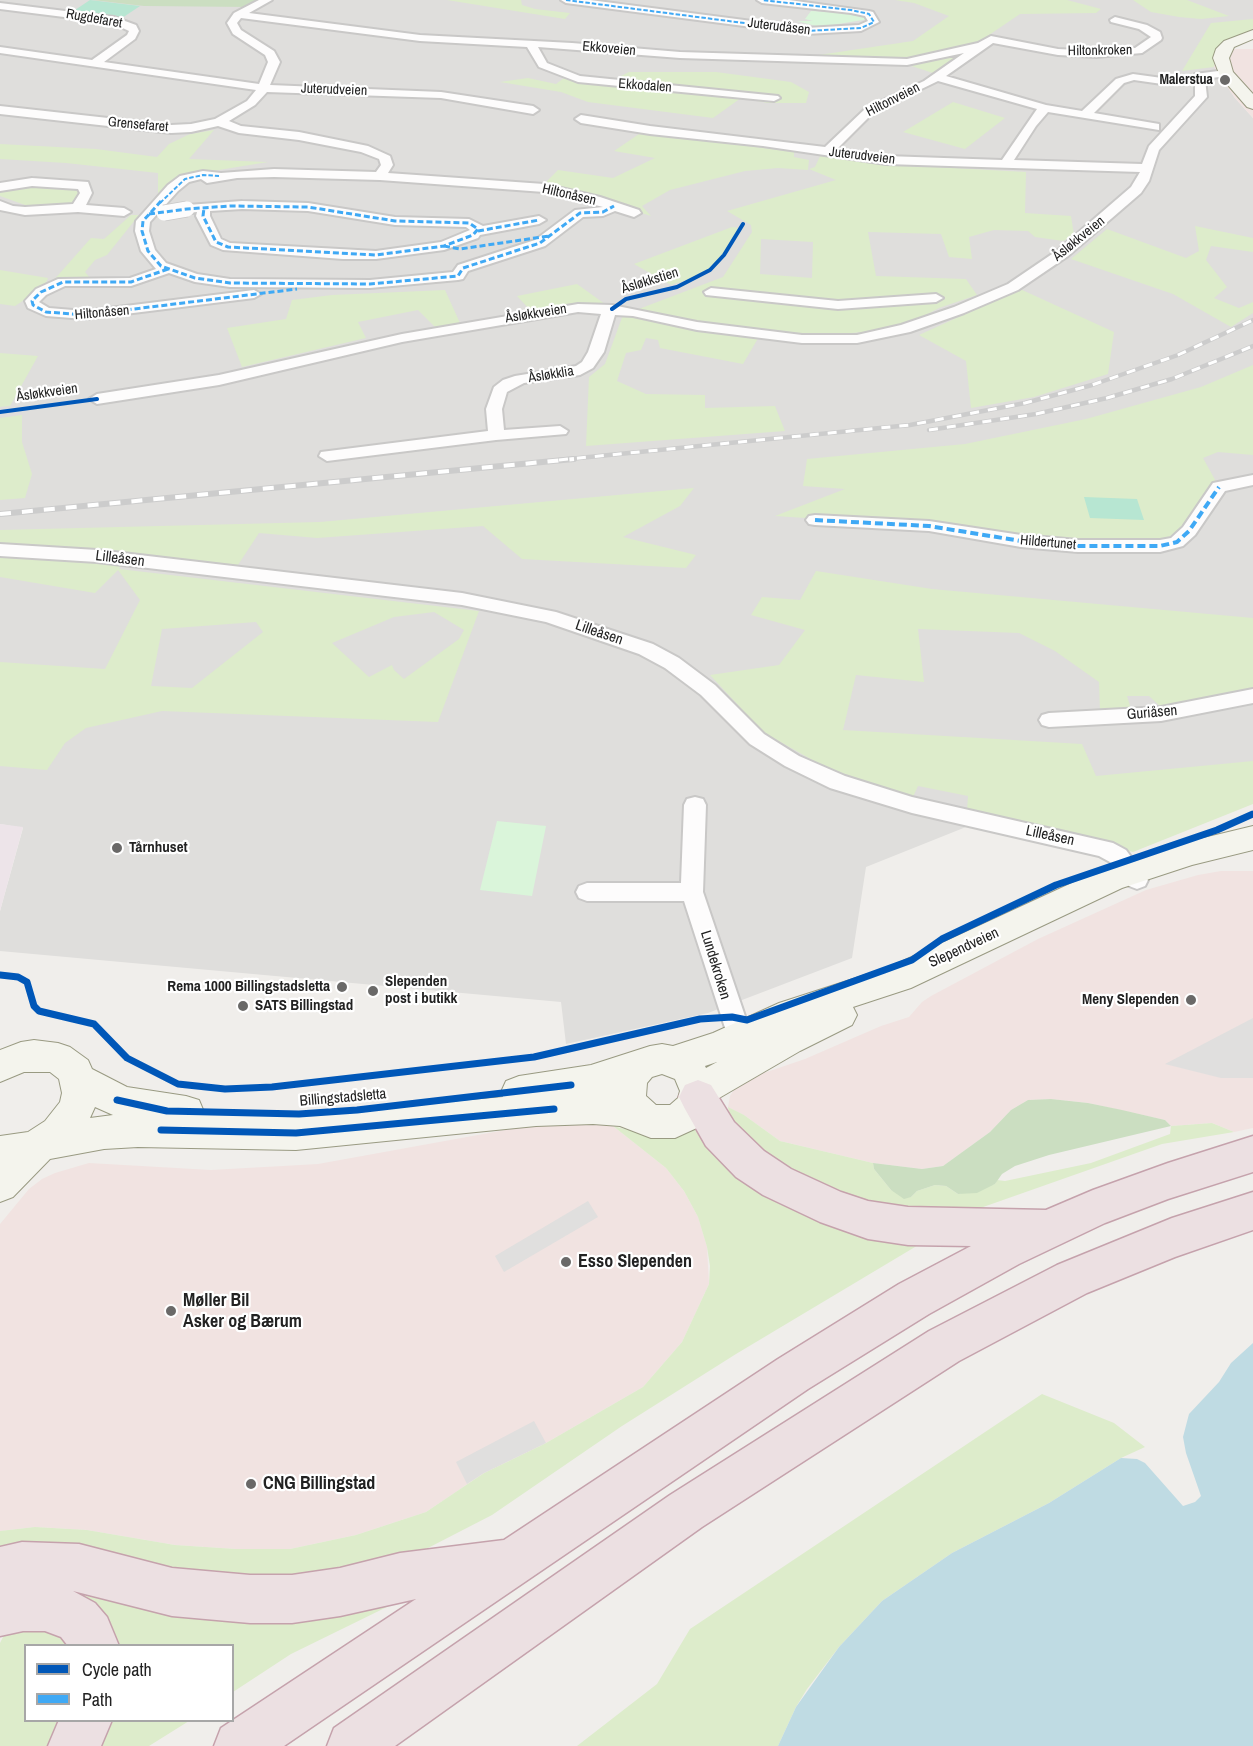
<!DOCTYPE html>
<meta charset="utf-8">
<style>
body{margin:0}
#map{position:relative;width:1253px;height:1746px;overflow:hidden;background:#f0eeeb;font-family:"Archivo Narrow",sans-serif}
canvas{display:block}
.legend{position:absolute;left:24px;top:1644px;width:210px;height:78px;box-sizing:border-box;background:#fff;border:2px solid #a7a7a7;margin:0;padding:8px 10px;list-style:none;font-size:18px;color:#222}
.legend li{display:flex;align-items:center;gap:12px;height:30px}
.legend b{width:30px;border:2px solid #a7a7a7}
</style>
<div id="map">
<canvas width="1253" height="1746"></canvas>
<ul class="legend">
<li><b style="height:8px;background:#0057b8"></b>Cycle path</li>
<li><b style="height:8px;background:#3fa9f5"></b>Path</li>
</ul>
</div>
<script>
const context = document.querySelector('canvas').getContext('2d');
context.lineJoin = 'round';
function paint(path, color) { context.fillStyle = color; context.fill(path, 'evenodd'); }
const toPath = rows => new Path2D(rows.map(r => 'M' + r).join(''));
function trace(path, color, width, dash) { context.strokeStyle = color; context.lineWidth = width; context.lineCap = dash ? 'butt' : 'round'; context.setLineDash(dash || []); context.stroke(path); }
function label(font, color, halo, rows, align = 'center') {
  context.font = font + ' "Archivo Narrow",sans-serif'; context.lineWidth = 4.5; context.setLineDash([]); context.textBaseline = 'middle'; context.strokeStyle = halo; context.fillStyle = color; for (const [text, x, y, turn = 0] of rows) {
    context.save(); context.translate(x, y); context.rotate((+turn || 0) * Math.PI / 180); context.textAlign = isNaN(turn) ? turn : align; if (halo) context.strokeText(text, 0, 0); context.fillText(text, 0, 0); context.restore();
  }
}
paint(toPath([
 [0,0,1253,0,1253,33,1230,40,1234,97,1253,118,1253,762,1122,802,966,827,866,867,852,958,708,1013,566,1044,561,1002,0,951,0,911,23,828,0,824]
]), '#dfdedc');
paint(toPath([
 [1219,49,1253,49,1253,118,1234,97,1214,67],
 [1221,871,1253,871,1253,1128,1234,1132,1212,1123,1171,1126,1165,1120,1088,1103,1051,1099,1028,1100,1011,1110,990,1132,943,1166,922,1169,873,1163,780,1141,744,1115,728,1107,730,1096,735,1088,752,1077,805,1059,881,1026,909,1017,922,1002,931,996,1038,939,1146,890,1198,875],
 [568,1122,613,1126,666,1168,684,1191,698,1217,707,1247,709,1284,682,1342,643,1387,546,1443,484,1473,426,1512,356,1535,290,1549,236,1549,175,1545,87,1530,35,1527,0,1531,0,1224,29,1189,42,1179,55,1173,89,1163,211,1170,318,1164,544,1123]
]), '#f1e3e1');
paint(toPath([
 [0,824,23,827,0,911]
]), '#ede4e9');
paint(toPath([
 [447,0,521,0,522,5,535,9,570,13,565,19],
 [895,0,1067,0,1101,9,1096,13,1020,14,933,73,893,60,805,57,913,41,949,16,914,3],
 [1133,0,1187,0,1229,16,1201,19,1179,17,1151,12],
 [1253,19,1253,33,1215,59,1214,67,1182,71,1211,23],
 [629,72,716,72,791,82,809,92,806,103,768,103,741,98,713,118,588,102,561,92,500,82,528,78,556,84,568,75,613,80],
 [953,102,1005,118,965,149,903,132],
 [214,130,189,159,268,162,188,175,158,197,158,173,66,163,0,159,0,144,96,149,157,157,169,144,190,134],
 [642,132,794,152,794,157,809,160,808,170,778,168,745,171,670,190,642,206,651,216,546,182,558,170,613,178,655,158,614,151],
 [821,154,899,165,1026,172,1025,213,1071,216,1074,235,1063,241,1035,237,1028,231,994,230,969,237,972,259,949,257,941,234,868,232,876,276,966,279,977,295,939,308,916,320,885,330,841,334,801,333,760,335,743,364,660,348,658,340,646,338,641,350,626,353,617,381,646,394,705,395,705,408,775,406,785,431,586,446,589,377,605,364,623,315,723,277,752,232,751,225,727,211,836,180,809,169,815,167],
 [761,239,813,242,812,278,760,274],
 [29,186,75,186,85,191,78,205,25,205,0,196,0,190],
 [131,215,139,215,107,255,95,260,85,272,90,278,52,282,91,238,104,239],
 [1195,226,1253,238,1253,252,1211,246,1206,260,1227,287,1214,298,1239,308,1253,302,1253,313,1231,327,1173,294,1071,259,1107,229,1186,258,1199,251],
 [732,227,739,228,733,243,716,265,699,276,671,285,634,264],
 [0,270,48,278,44,287,15,306,0,304],
 [577,284,605,304,531,311,517,296],
 [1020,289,1114,332,1108,374,1034,397,971,408,966,361,919,335],
 [445,290,460,323,436,328,418,310,358,322,366,338,242,367,227,328,286,319,292,300,332,295],
 [0,353,38,356,10,406,0,407],
 [1253,365,1253,455,1218,452,1203,458,1219,487,1177,542,1120,547,929,526,775,516,845,489,803,486,807,459,965,444,1086,419,1201,387],
 [22,415,22,442,32,474,25,498,0,500,0,418],
 [694,488,680,506,623,537,696,555,686,568,522,559,483,526,317,538,259,533,236,568,126,556,119,569,479,611,438,722,162,711,86,728,65,743,47,770,0,766,0,662,105,669,140,600,118,570,95,593,0,577,0,530,320,522],
 [434,612,464,630,459,639,404,679,394,670,392,665,369,677,332,643,394,617],
 [256,622,263,632,192,688,151,686,162,629],
 [816,571,932,589,1253,618,1253,690,1161,707,1149,696,1127,696,1131,709,1100,712,1099,682,1055,651,1019,633,918,629,924,682,856,675,843,730,1082,744,1096,776,1253,761,1253,804,1133,852,967,810,968,796,918,786,912,799,821,765,763,732,710,675,779,665,805,630,751,615,762,597,800,600],
 [728,1107,744,1115,780,1141,873,1163,874,1169,891,1190,911,1197,917,1191,935,1185,946,1186,958,1194,995,1184,997,1180,1005,1181,1091,1163,1170,1134,1171,1126,1212,1123,1234,1132,1162,1144,969,1212,877,1208,765,1161,730,1120],
 [613,1126,656,1137,696,1128,920,1244,736,1354,622,1426,492,1515,426,1549,375,1566,252,1580,0,1551,0,1531,35,1527,87,1530,175,1545,236,1549,290,1549,356,1535,426,1512,484,1473,546,1443,643,1387,682,1342,709,1284,710,1266,707,1247,698,1217,684,1191,666,1168],
 [1042,1394,1114,1423,1145,1447,1121,1458,1049,1503,952,1553,882,1601,839,1647,807,1689,796,1707,778,1746,577,1746,657,1684,690,1629],
 [63,1589,404,1593,393,1604,291,1654,233,1692,232,1646,118,1645,111,1624,98,1609],
 [9,1625,35,1625,61,1636,70,1645,26,1646,26,1720,69,1721,53,1746,0,1746,0,1643],
 [104,1721,189,1721,149,1746,92,1746]
]), '#ddeccb');
paint(toPath([
 [93,0,265,0,251,7,144,6],
 [1051,1099,1088,1103,1122,1110,1165,1120,1171,1126,1049,1155,1015,1166,1002,1174,995,1184,977,1193,958,1194,946,1186,935,1185,917,1191,911,1197,904,1199,891,1190,874,1169,873,1163,922,1169,943,1166,990,1132,1011,1110,1028,1100]
]), '#cbdec1');
paint(toPath([
 [823,7,867,16,869,19,820,27,797,21,813,21,805,19,811,11,828,12],
 [497,821,546,826,532,896,480,890]
]), '#daf5da');
paint(toPath([
 [90,0,140,6,122,18,72,12],
 [1084,497,1137,499,1144,520,1090,518]
]), '#b7e6d2');
paint(toPath([
 [1253,1018,1253,1078,1221,1078,1165,1064],
 [588,1201,598,1217,504,1272,495,1256],
 [534,1421,546,1443,484,1473,467,1484,456,1462]
]), '#e0dfde');
paint(toPath([
 [1253,1343,1253,1746,778,1746,796,1707,839,1647,882,1601,952,1553,1049,1503,1121,1458,1137,1459,1145,1463,1183,1506,1195,1502,1201,1496,1186,1453,1183,1437,1189,1414,1219,1382,1231,1363]
]), '#bfdbe3');
const street = toPath([
 [259,0,272,0,249,13,420,35,572,43,680,52,907,59,978,43,991,36,1058,49,1096,51,1135,48,1151,37,1139,29,1111,22,1110,20,1115,17,1147,25,1160,32,1162,38,1161,40,1142,53,1096,57,1058,55,993,43,946,76,1046,105,1082,111,1116,79,1133,74,1162,78,1168,81,1162,84,1134,80,1124,83,1094,113,1159,124,1159,130,1048,112,1036,126,1014,160,1142,164,1149,146,1195,96,1195,74,1226,70,1232,73,1226,76,1205,79,1207,97,1159,150,1149,181,1141,193,1068,256,1018,290,964,313,910,332,857,343,802,343,697,330,633,316,615,315,604,352,593,368,580,375,524,383,507,392,502,409,504,430,560,426,568,431,566,434,496,440,327,461,319,456,321,452,488,431,486,409,494,387,503,380,515,376,576,366,582,362,588,352,601,314,578,312,402,342,219,385,97,404,89,399,97,394,219,375,402,334,578,304,612,305,697,322,802,335,857,335,901,325,954,307,1008,284,1058,250,1131,187,1140,172,886,164,763,146,650,134,581,123,575,119,581,115,650,126,825,147,866,108,924,81,964,53,907,65,680,58,538,47,547,63,580,76,778,96,780,98,774,101,578,82,539,67,527,47,420,41,241,18,237,23,241,30,274,51,280,62,270,85,441,92,533,106,539,110,533,114,441,98,267,92,255,105,229,121,241,126,299,132,368,146,390,156,393,165,388,173,544,184,600,197,639,210,641,213,634,217,615,211,603,216,583,217,545,246,468,271,463,279,458,280,370,288,230,287,195,282,169,273,131,286,65,286,46,295,39,302,49,308,85,311,254,290,261,294,254,298,85,319,46,316,28,308,25,301,36,289,58,279,130,278,156,269,141,251,135,231,136,221,168,185,180,176,203,171,221,173,274,169,376,172,381,165,379,159,361,152,299,140,239,133,218,126,191,132,171,133,0,114,0,106,171,125,191,124,215,119,247,101,256,90,0,53,0,47,92,60,127,35,129,31,112,23,0,9,0,3,114,17,136,25,139,31,135,39,104,62,259,84,268,62,265,55,233,34,227,23,234,13,259,0],
 [938,81,1037,109,1002,160,886,156,837,149,874,112,938,81],
 [274,177,380,180,544,192,603,207,575,210,535,240,458,265,453,272,370,280,230,279,197,274,166,263,155,250,149,231,150,222,178,191,189,182,201,179,207,183,237,178,274,177],
 [561,0,590,0,806,28,859,25,868,21,865,16,851,13,762,3,757,0,789,0,869,11,873,12,879,22,861,31,806,34,566,3,561,0],
 [32,178,88,182,92,193,86,205,124,208,131,212,124,216,78,212,25,215,0,210,0,201,13,206,25,207,73,204,80,193,78,189,32,186,0,191,0,183,32,178],
 [242,201,308,203,395,217,469,219,483,226,539,216,546,220,539,224,480,235,478,238,444,250,376,259,343,259,223,250,211,245,196,216,197,212,187,213,180,209,187,205,242,201],
 [242,209,308,211,395,225,466,227,470,230,441,242,376,251,230,243,221,239,210,216,210,211,242,209],
 [711,288,838,301,936,294,943,298,936,302,838,309,706,295,704,292,711,288],
 [1253,475,1253,485,1225,491,1195,535,1183,546,1160,552,1078,552,1021,547,929,531,815,525,809,524,806,520,809,516,815,515,929,521,1021,535,1078,540,1160,540,1171,538,1183,527,1213,483,1253,475],
 [0,544,97,550,462,593,556,612,653,644,679,658,715,685,764,734,799,756,845,776,912,797,1113,843,1126,850,1148,880,1145,886,1137,889,1129,886,1110,862,1099,856,912,813,830,788,785,766,750,744,701,695,665,668,639,654,546,622,462,605,97,562,0,556,0,544],
 [1253,689,1253,703,1161,721,1049,727,1042,725,1039,720,1042,715,1049,713,1161,707,1253,689],
 [695,797,703,799,706,805,703,892,752,1037,749,1045,740,1048,731,1045,728,1037,684,901,587,901,579,898,576,892,579,886,587,883,681,883,684,805,687,799,695,797]
]);
const secondary = toPath([
 [1253,30,1253,39,1234,47,1229,58,1233,72,1253,94,1253,109,1247,107,1220,76,1213,58,1216,49,1224,41,1253,30],
 [1253,826,1253,850,1192,865,1122,888,911,988,853,1007,857,1015,852,1025,800,1051,714,1101,707,1119,699,1127,675,1138,651,1138,620,1126,593,1124,536,1126,296,1150,138,1147,104,1149,50,1159,13,1197,0,1202,0,1136,28,1132,45,1121,60,1102,62,1093,59,1079,50,1072,24,1072,0,1082,0,1050,21,1042,34,1040,58,1043,70,1047,88,1060,92,1069,127,1087,186,1096,199,1100,204,1112,203,1114,296,1116,503,1097,501,1092,506,1081,519,1076,591,1065,650,1046,662,1044,673,1046,713,1033,779,1003,890,967,1100,870,1191,841,1253,826],
 [717,1062,706,1068,705,1066,717,1062],
 [662,1074,675,1079,680,1091,678,1098,670,1105,656,1105,646,1096,647,1083,652,1077,662,1074],
 [95,1107,113,1115,90,1118,95,1107]
]);
const highway = toPath([
 [698,1080,711,1085,734,1122,764,1151,791,1169,841,1192,868,1201,908,1207,1046,1210,1093,1190,1168,1163,1253,1136,1253,1172,1168,1199,1105,1223,1019,1264,929,1314,808,1389,284,1746,214,1746,221,1728,416,1599,340,1616,292,1623,250,1623,172,1616,73,1591,95,1603,107,1617,119,1646,68,1646,61,1637,45,1631,23,1631,0,1636,0,1547,22,1542,79,1544,172,1568,250,1575,292,1575,340,1568,400,1553,504,1540,778,1359,899,1284,971,1246,908,1245,868,1239,820,1222,763,1195,736,1177,706,1146,685,1109,679,1097,685,1085,698,1080],
 [1253,1192,1253,1230,1175,1257,1087,1293,959,1361,702,1527,395,1746,327,1746,334,1728,670,1495,929,1331,1057,1265,1172,1218,1253,1192],
 [59,1720,112,1720,101,1746,48,1746,59,1720]
]);
trace(street, '#c9c8c7', 4);
trace(secondary, '#999a82', 2);
trace(highway, '#c5a2ac', 3);
paint(street, '#fdfcfc');
paint(secondary, '#f4f4ed');
paint(highway, '#ece0e2');
const railFar1 = toPath([
 [929,430,1036,414,1107,398,1172,379,1253,346],
 [559,460,910,425,1025,403,1092,385,1178,355,1253,320]
]);
const rail = toPath([
 [0,514,574,459]
]);
trace(railFar1, '#ccc', 4.5);
trace(rail, '#ccc', 6);
trace(railFar1, '#fff', 3, [9]);
trace(rail, '#fff', 4, [11]);
const streetBridge = toPath([
 [164,213,187,209]
]);
trace(streetBridge, '#c9c8c7', 17, []);
trace(streetBridge, '#fdfcfc', 15);
trace(toPath([
 [566,0,806,31,861,28,874,22,869,14,851,10,762,0],
 [160,203,185,179,203,175,219,176]
]), '#3fa9f5', 2, [4.5, 2]);
trace(toPath([
 [161,201,143,221,142,231,148,251,161,266,195,278,230,283,370,284,458,276,463,268,540,243,580,213,603,212,614,206],
 [149,214,187,209,230,206,308,207,395,221,469,223,478,229,473,235,444,246,376,255,228,247,216,242,203,216,204,208],
 [478,231,539,220],
 [444,246,460,249,549,236],
 [168,269,131,282,63,282,41,292,32,301,33,305,46,312,85,315,297,289]
]), '#3fa9f5', 3, [6, 3]);
trace(toPath([
 [815,520,929,526,1021,541,1078,546,1160,546,1177,542,1189,531,1219,487]
]), '#3fa9f5', 4, [8, 4]);
trace(toPath([
 [612,309,626,299,677,287,710,270,724,255,743,224],
 [0,412,97,399]
]), '#0057b8', 4);
trace(toPath([
 [0,975,18,977,27,982,34,1006,39,1011,94,1024,127,1058,178,1084,225,1089,272,1087,534,1057,700,1019,732,1017,747,1020,912,960,942,939,1056,885,1217,830,1253,814],
 [117,1100,167,1111,299,1114,357,1110,571,1085],
 [161,1130,296,1133,554,1109]
]), '#0057b8', 7);
for (const [x, y, r, color] of [
 [1225,80,6,"#6a6968"],
 [117,848,6,"#6a6968"],
 [342,987,6,"#6a6968"],
 [373,991,6,"#6a6968"],
 [1191,1000,6,"#6a6968"],
 [243,1006,6,"#6a6968"],
 [566,1262,6,"#6a6968"],
 [171,1311,6,"#6a6968"],
 [251,1484,6,"#6a6968"]
]) { const dot = new Path2D(); dot.arc(x, y, r, 0, 2 * Math.PI); context.fillStyle = color; context.fill(dot); trace(dot, '#fff', 2); }
label('14px', '#222', '#fff', [
 ["Rugdefaret",94,19,10],
 ["Juterudåsen",779,27,7],
 ["Ekkoveien",609,49,5],
 ["Hiltonkroken",1100,51,-1],
 ["Ekkodalen",645,86,4],
 ["Juterudveien",334,90,2],
 ["Hiltonveien",893,100,-27],
 ["Grensefaret",138,125,5],
 ["Juterudveien",862,156,7],
 ["Hiltonåsen",569,195,13],
 ["Åsløkkveien",1079,239,-39],
 ["Åsløkkstien",650,281,-17],
 ["Hiltonåsen",102,313,-5],
 ["Åsløkkveien",536,314,-9],
 ["Åsløkklia",551,375,-9],
 ["Åsløkkveien",47,393,-8],
 ["Hildertunet",1048,543,5]
]);
label('bold 14px', '#222', '#fff', [
 ["Malerstua",1213,80]
], 'right');
label('15px', '#222', '#fff', [
 ["Lilleåsen",120,559,7],
 ["Lilleåsen",599,633,19],
 ["Guriåsen",1152,713,-5],
 ["Lilleåsen",1050,836,12],
 ["Slependveien",964,948,-25],
 ["Lundekroken",715,965,73],
 ["Billingstadsletta",343,1098,-5]
]);
label('bold 15px', '#222', '#fff', [
 ["Tårnhuset",129,848],
 ["Slependen",385,982],
 ["post i butikk",385,999],
 ["Rema 1000 Billingstadsletta",330,987,"right"],
 ["Meny Slependen",1179,1000,"right"],
 ["SATS Billingstad",255,1006]
], 'left');
label('bold 18px', '#222', '#fff', [
 ["Esso Slependen",578,1262],
 ["Møller Bil",183,1301],
 ["Asker og Bærum",183,1322],
 ["CNG Billingstad",263,1484]
], 'left');
</script>
